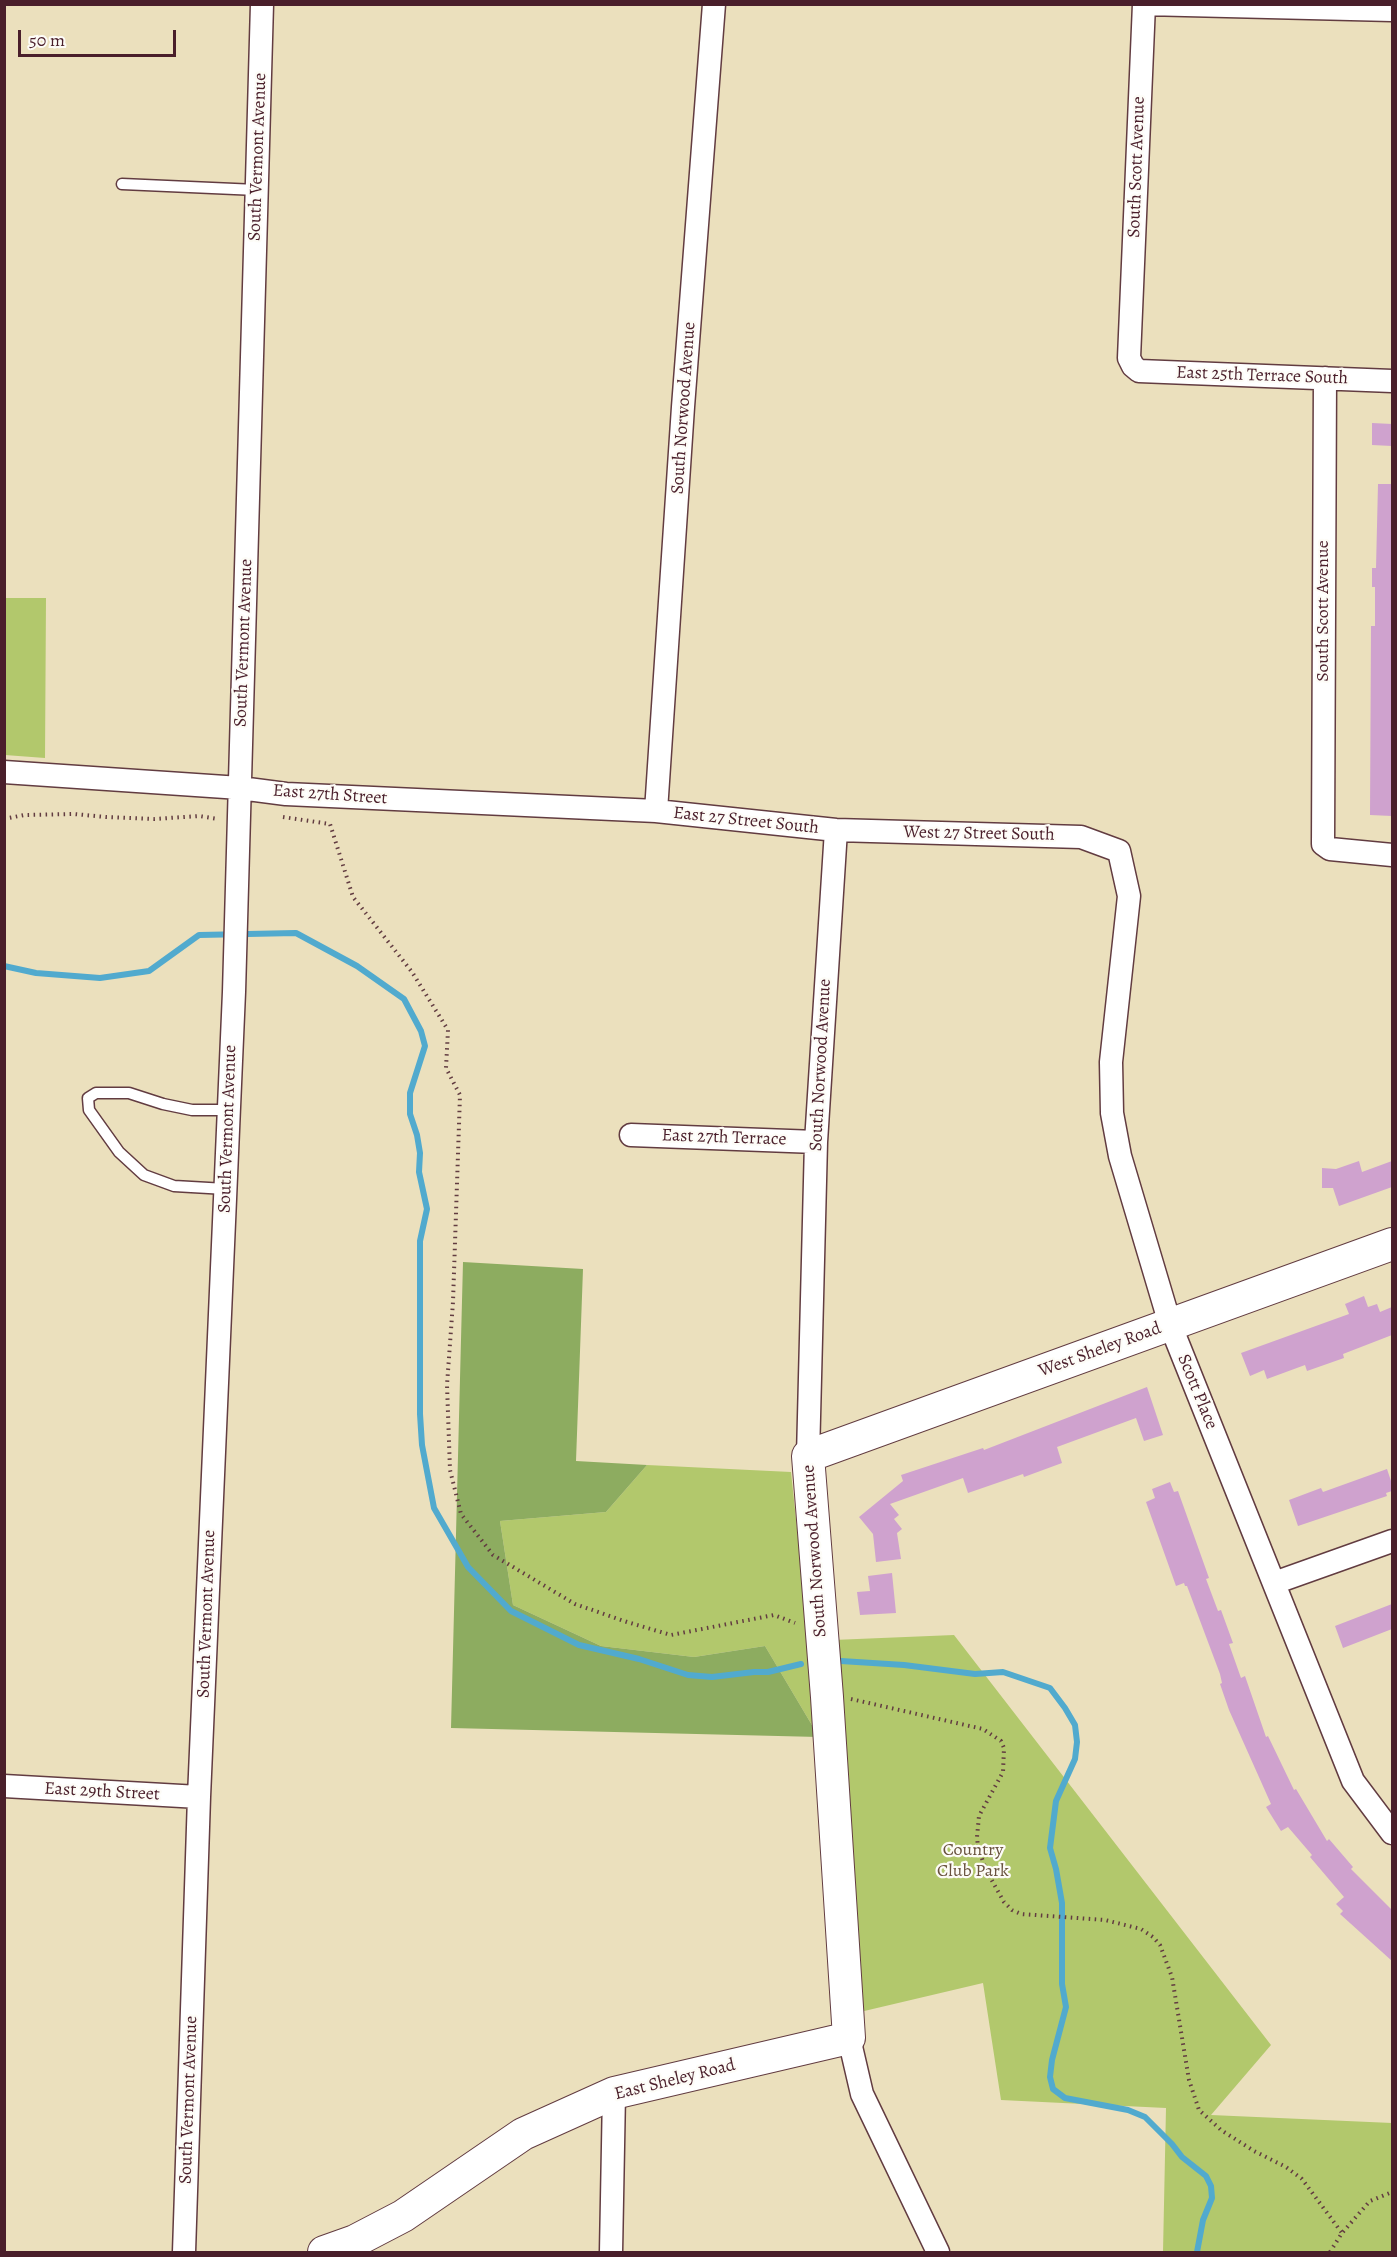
<!DOCTYPE html>
<style>
body{margin:0}
#map{position:relative;width:1397px;height:2257px;overflow:hidden;background:#ebe0bd;font-family:Alegreya,serif}
canvas{display:block}
.frame{position:absolute;inset:0;border:6px solid #4a1f2b;pointer-events:none}
.scale{position:absolute;left:18px;top:30px;width:158px;height:27px;box-sizing:border-box;border:3px solid #4a1f2b;border-top:0;padding-left:8px;font-size:18px;line-height:21px;white-space:nowrap;color:#4a1f2b;-webkit-text-stroke:4px #fdfcf7;paint-order:stroke}
</style>
<div id="map">
<canvas width="1397" height="2257"></canvas>
<div class="frame"></div>
<div class="scale">50 m</div>
</div>
<script>
const context = document.querySelector('canvas').getContext('2d');
context.lineJoin = 'round';
function paint(path, color) { context.fillStyle = color; context.fill(path, 'evenodd'); }
const toPath = rows => new Path2D(rows.map(r => 'M' + r).join(''));
function trace(path, color, width, dash) { context.strokeStyle = color; context.lineWidth = width; context.lineCap = dash ? 'butt' : 'round'; context.setLineDash(dash || []); context.stroke(path); }
function label(font, color, halo, rows, align = 'center') {
  context.font = font + ' Alegreya,serif'; context.lineWidth = 4.5; context.setLineDash([]); context.textBaseline = 'middle'; context.strokeStyle = halo; context.fillStyle = color; for (const [text, x, y, turn = 0] of rows) {
    context.save(); context.translate(x, y); context.rotate((+turn || 0) * Math.PI / 180); context.textAlign = isNaN(turn) ? turn : align; if (halo) context.strokeText(text, 0, 0); context.fillText(text, 0, 0); context.restore();
  }
}
paint(toPath([
 [4,598,46,598,45,758,5,755],
 [647,1465,791,1472,819,1737,765,1646,694,1657,601,1646,513,1605,500,1521,606,1512],
 [954,1635,1271,2045,1211,2115,1392,2123,1392,2252,1163,2252,1166,2108,1001,2100,983,1983,860,2012,833,1640]
]), '#b2c86c');
paint(toPath([
 [463,1262,583,1269,576,1461,647,1465,606,1512,500,1521,513,1605,601,1646,694,1657,765,1646,819,1737,451,1728]
]), '#8dac60');
trace(toPath([
 [4,966,36,973,100,978,149,971,199,935,296,933,357,966,404,999,421,1031,425,1046,410,1093,410,1114,417,1135,420,1153,419,1172,427,1209,420,1241,420,1414,422,1445,434,1508,468,1567,511,1611,579,1645,639,1659,688,1675,712,1677,754,1672,768,1672,801,1664],
 [841,1661,904,1665,975,1674,1003,1672,1050,1688,1065,1708,1075,1725,1077,1742,1075,1759,1056,1801,1050,1848,1056,1869,1062,1903,1062,1984,1066,2007,1052,2060,1050,2077,1053,2089,1065,2098,1128,2110,1145,2117,1172,2144,1182,2157,1206,2176,1211,2186,1212,2198,1203,2220,1197,2252]
]), '#51aace', 6);
paint(toPath([
 [1372,423,1392,424,1392,446,1372,445],
 [1378,484,1392,484,1392,816,1370,815,1371,626,1375,626,1375,587,1372,587,1372,568,1376,568],
 [1359,1161,1362,1172,1392,1161,1392,1187,1339,1206,1333,1188,1322,1188,1322,1168,1336,1169],
 [1364,1296,1368,1307,1377,1304,1380,1312,1392,1307,1392,1335,1343,1354,1344,1358,1307,1371,1305,1365,1267,1379,1264,1370,1250,1376,1241,1353,1349,1314,1345,1304],
 [1147,1387,1163,1435,1144,1441,1136,1418,1057,1447,1062,1463,1024,1477,1023,1474,968,1493,963,1478,890,1504,899,1515,894,1519,902,1529,897,1533,901,1559,876,1562,873,1534,859,1517,903,1481,901,1475,983,1448,984,1450],
 [1387,1469,1392,1484,1392,1491,1386,1493,1387,1496,1298,1526,1289,1500,1321,1488,1323,1492],
 [1170,1482,1174,1492,1178,1491,1209,1578,1206,1579,1218,1611,1221,1610,1233,1643,1229,1644,1241,1678,1245,1676,1266,1737,1268,1736,1294,1790,1296,1789,1327,1841,1329,1839,1353,1867,1351,1869,1392,1910,1392,1961,1340,1914,1343,1911,1336,1904,1344,1897,1310,1857,1312,1855,1288,1827,1281,1831,1266,1807,1271,1804,1229,1710,1220,1684,1222,1683,1220,1674,1187,1586,1185,1586,1184,1583,1176,1586,1146,1502,1155,1498,1152,1489],
 [892,1573,896,1613,860,1615,857,1592,870,1591,868,1576],
 [1392,1604,1392,1629,1343,1648,1335,1626]
]), '#cfa2ce');
const lane = toPath([
 [122,184,257,190],
 [226,1189,174,1186,144,1175,119,1152,89,1110,88,1098,96,1093,129,1093,163,1104,192,1110,229,1110]
]);
const street = toPath([
 [1144,4,1129,358,1133,366,1139,371,1392,381],
 [1144,4,1392,10],
 [1325,378,1323,844,1330,849,1392,855],
 [4,772,240,788,286,794,656,811,836,830,1081,837,1119,851,1129,896,1111,1062,1112,1113,1120,1156,1170,1324,1353,1781,1392,1833],
 [656,811,683,407,714,4],
 [631,1135,816,1142],
 [808,1456,816,1142,836,830],
 [1274,1583,1392,1541],
 [4,1786,199,1797],
 [849,2038,862,2094,938,2252],
 [184,2252,199,1797,234,992,262,4],
 [611,2252,614,2093]
]);
const secondary = toPath([
 [324,2252,355,2241,403,2216,523,2134,614,2093,849,2038,827,1697,808,1456,1392,1244]
]);
trace(lane, '#623c41', 13);
trace(street, '#623c41', 25);
trace(secondary, '#623c41', 34);
trace(toPath([
 [283,817,330,824,353,897,412,972,448,1030,446,1068,460,1095,453,1302,447,1385,450,1470,461,1514,493,1555,575,1604,627,1622,671,1635,774,1615,795,1623],
 [4,819,24,815,74,814,106,817,154,819,199,816,218,819],
 [851,1699,983,1729,1001,1741,1004,1748,1003,1772,979,1816,977,1837,978,1847,986,1870,1004,1902,1012,1910,1021,1914,1105,1920,1141,1929,1153,1937,1160,1945,1172,1977,1189,2080,1199,2110,1221,2130,1254,2151,1286,2167,1302,2179,1342,2233],
 [1330,2252,1342,2233,1370,2201,1392,2192]
]), '#623c41', 4, [1.5, 4.5]);
trace(lane, '#fff', 10);
trace(street, '#fff', 22);
trace(secondary, '#fff', 32);
label('18px', '#4a1f2b', '#fdfcf7', [
 ["South Vermont Avenue",258,157,-88],
 ["South Scott Avenue",1137,167,-88],
 ["East 25th Terrace South",1262,376,2],
 ["South Norwood Avenue",684,408,-86],
 ["South Scott Avenue",1324,611,-90],
 ["South Vermont Avenue",244,643,-88],
 ["East 27th Street",330,795,4],
 ["East 27 Street South",746,821,6],
 ["West 27 Street South",979,834,1],
 ["South Norwood Avenue",821,1065,-87],
 ["South Vermont Avenue",228,1129,-88],
 ["East 27th Terrace",724,1138,2],
 ["West Sheley Road",1100,1350,-20],
 ["Scott Place",1197,1392,68],
 ["South Norwood Avenue",815,1551,-94],
 ["South Vermont Avenue",207,1614,-88],
 ["East 29th Street",102,1792,3],
 ["East Sheley Road",675,2080,-14],
 ["South Vermont Avenue",189,2100,-88]
]);
label('18px', '#69523e', '#fdfcf7', [
 ["Country",973,1851],
 ["Club Park",973,1872]
]);
</script>
